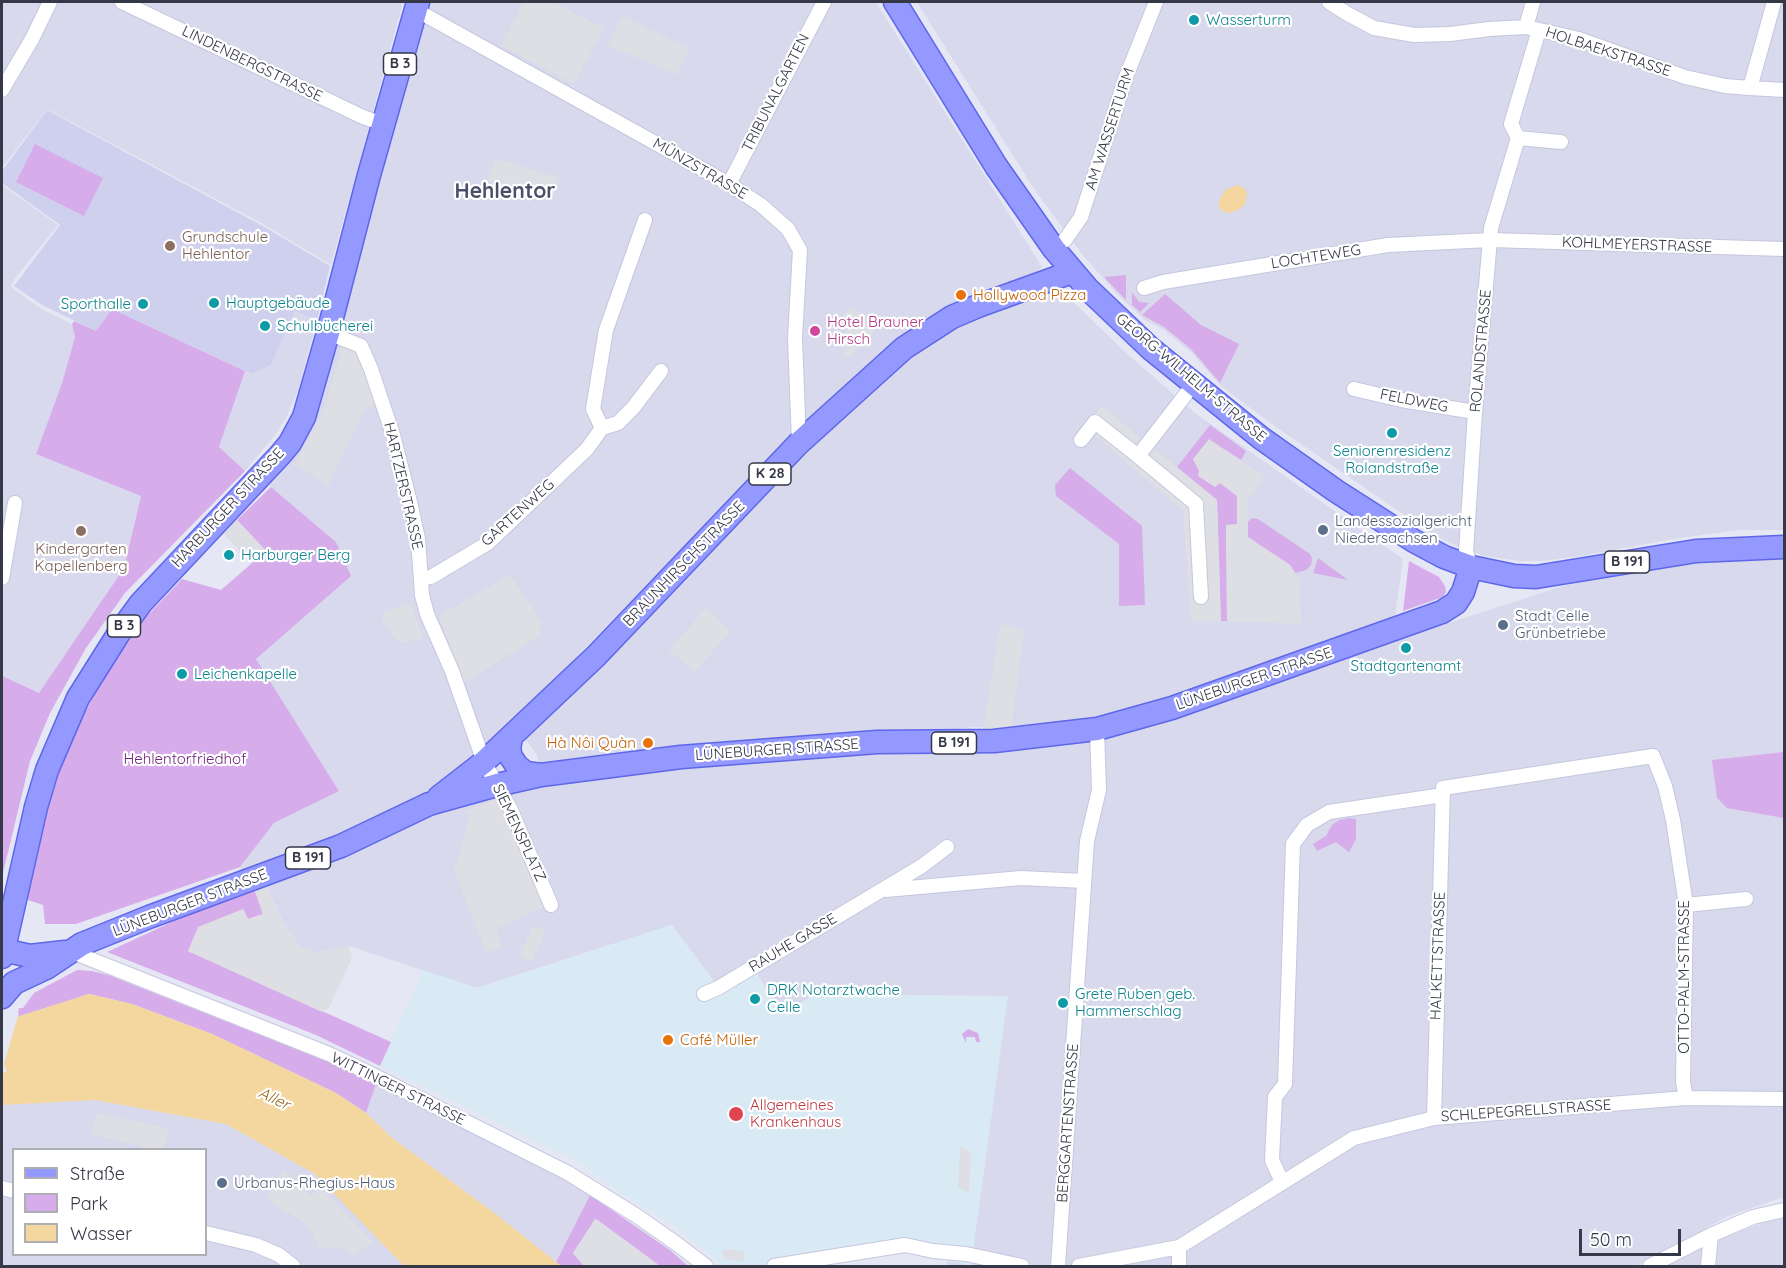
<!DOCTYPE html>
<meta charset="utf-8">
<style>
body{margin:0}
#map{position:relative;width:1786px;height:1268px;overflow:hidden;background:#e6e7f4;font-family:Quicksand,sans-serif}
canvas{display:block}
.frame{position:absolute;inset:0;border:3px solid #353847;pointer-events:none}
.legend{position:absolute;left:12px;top:1148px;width:195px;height:108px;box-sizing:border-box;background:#fff;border:2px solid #aeafb5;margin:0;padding:8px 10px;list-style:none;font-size:18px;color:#353847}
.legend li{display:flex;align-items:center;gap:12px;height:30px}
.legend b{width:30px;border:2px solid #aeafb5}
.scale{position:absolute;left:1579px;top:1229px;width:102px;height:27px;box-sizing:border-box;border:3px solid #353847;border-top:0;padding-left:8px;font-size:18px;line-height:21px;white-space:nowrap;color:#353847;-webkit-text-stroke:4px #fff;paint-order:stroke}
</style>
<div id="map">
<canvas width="1786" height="1268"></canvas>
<div class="frame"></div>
<ul class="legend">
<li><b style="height:8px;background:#9499ff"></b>Straße</li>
<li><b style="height:16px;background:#d7acea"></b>Park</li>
<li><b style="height:16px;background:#f4d69f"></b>Wasser</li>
</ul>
<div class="scale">50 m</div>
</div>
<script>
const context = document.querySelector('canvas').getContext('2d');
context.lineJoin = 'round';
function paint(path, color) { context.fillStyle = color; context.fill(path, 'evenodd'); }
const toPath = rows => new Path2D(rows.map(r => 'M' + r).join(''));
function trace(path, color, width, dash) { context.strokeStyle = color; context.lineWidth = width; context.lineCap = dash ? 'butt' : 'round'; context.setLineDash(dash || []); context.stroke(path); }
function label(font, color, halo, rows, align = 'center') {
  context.font = font + ' Quicksand,sans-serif'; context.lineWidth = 4.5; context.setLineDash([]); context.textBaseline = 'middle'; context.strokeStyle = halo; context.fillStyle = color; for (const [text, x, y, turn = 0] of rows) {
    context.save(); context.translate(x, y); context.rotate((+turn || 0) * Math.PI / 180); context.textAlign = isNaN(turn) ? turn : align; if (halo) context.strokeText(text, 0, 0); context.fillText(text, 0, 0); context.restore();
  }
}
paint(toPath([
 [2,2,403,2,331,265,263,224,47,109,2,168],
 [430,2,876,2,1042,267,1030,277,947,306,924,320,807,421,490,745,425,799,271,864,243,873,240,867,274,823,339,791,256,659,336,542,271,487,265,478,315,397],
 [917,2,1784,2,1784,530,1739,530,1673,539,1587,555,1543,561,1519,561,1484,556,1454,545,1432,534,1279,429,1222,387,1191,352,1164,330,1145,320,1118,295,1082,254,1036,192],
 [2,185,58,225,13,281,11,287,40,308,72,324,75,337,62,383,36,454,141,496,124,568,39,694,2,676],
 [1063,292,1123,350,1195,413,1403,559,1395,616,1192,691,1107,715,1017,729,972,727,944,730,742,741,541,766,536,754,524,737,788,463,938,331,1024,297],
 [295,311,317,320,298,390,287,416,276,434,245,471,219,447,245,371,252,374,271,365],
 [1784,557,1784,1197,1728,1216,1636,1266,946,1266,950,1252,783,1015,722,992,671,925,477,988,349,946,316,953,299,946,285,925,266,886,438,813,528,788,634,772,879,752,998,749,1328,662,1560,587,1618,572,1692,561],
 [376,1084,567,1181,590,1195,556,1262,497,1215,391,1137,366,1113],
 [95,1100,226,1124,315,1174,404,1266,2,1266,2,1105],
 [14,1150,206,1150,206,1254,14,1254],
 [1784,1218,1784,1266,1662,1266,1704,1244,1763,1223]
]), '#d8d9ec');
paint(toPath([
 [47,110,261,225,330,266,317,320,295,311,271,365,252,374,112,309,96,331,42,305,14,286,60,225,2,183,2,171]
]), '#cfd0ee');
paint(toPath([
 [672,925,722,992,756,972,783,1015,814,994,1008,996,971,1266,907,1252,821,1266,721,1266,691,1238,671,1224,623,1195,579,1162,380,1066,423,970,477,988]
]), '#d9eaf5');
paint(toPath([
 [35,144,103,178,84,216,16,182],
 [1126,275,1126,300,1104,277],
 [1132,292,1139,302,1149,303,1140,312,1132,305],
 [1165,294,1201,325,1239,344,1220,383,1191,349,1164,327,1142,315],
 [112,309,245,371,219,447,245,471,125,593,86,648,50,713,30,761,2,877,2,676,39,693,124,568,141,496,36,454,62,383,75,337,72,324,74,321,96,331],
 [1210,425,1246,451,1241,460,1209,440,1220,483,1237,495,1237,525,1226,526,1227,621,1221,621,1217,500,1177,467],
 [1070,468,1142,526,1145,605,1119,606,1119,544,1056,496,1055,485],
 [271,487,336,542,351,576,256,659,339,791,274,823,240,867,76,924,45,924,43,905,22,898,45,808,68,745,105,675,145,618,182,579,221,590,266,551,237,520],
 [1252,518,1258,519,1310,554,1312,558,1311,565,1306,570,1295,573,1290,565,1248,538,1248,522],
 [1318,558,1348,580,1313,573],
 [1409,561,1439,577,1445,586,1446,592,1443,597,1403,611],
 [1784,752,1784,818,1727,808,1717,798,1712,760],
 [1349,818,1356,819,1356,839,1349,852,1336,842,1317,851,1313,844,1326,836,1332,825,1339,820],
 [255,891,263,914,248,919,243,909,188,951,391,1042,380,1066,316,1035,107,952,187,915],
 [77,970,92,971,108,975,329,1062,376,1084,366,1113,336,1093,212,1034,132,1004,89,994,17,1017,19,1008,23,1008,34,993],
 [968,1029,978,1033,980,1042,976,1042,975,1037,966,1037,966,1043,962,1034],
 [590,1195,670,1250,688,1266,660,1266,596,1219,573,1253,584,1266,561,1266,556,1262]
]), '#d7acea');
paint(toPath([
 [524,2,552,2,604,28,574,84,501,46],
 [622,16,690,49,677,75,607,45],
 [496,158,559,178,551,201,488,180],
 [853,307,875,332,848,358,844,353,842,339,849,324,843,315],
 [342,346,352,346,359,355,376,405,365,409,328,486,295,463,326,406],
 [1102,406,1217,500,1221,621,1191,621,1183,511,1084,426],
 [1209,439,1264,476,1248,500,1248,537,1290,565,1300,580,1301,624,1227,621,1226,525,1237,524,1237,496,1220,483,1215,487,1198,476,1199,471,1193,459],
 [237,520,266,551,251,564,223,533],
 [510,575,542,622,539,636,464,683,439,616],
 [411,603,423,638,399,643,382,621,385,611],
 [706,608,731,631,694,672,669,650],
 [1000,624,1024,630,1011,731,983,729],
 [498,799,545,907,496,928,502,945,486,952,454,871,468,823,469,817,466,811],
 [266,886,285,925,299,946,316,953,349,946,352,958,329,1008,322,1012,188,951,198,927,243,909,248,919,263,914,255,891],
 [534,925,546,931,531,962,519,956],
 [96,1113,168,1128,164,1149,141,1149,141,1146,92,1135],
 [960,1147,971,1152,969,1193,958,1187],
 [283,1169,311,1196,321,1188,373,1242,353,1256,343,1247,320,1248,307,1224,266,1199],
 [595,1219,660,1266,584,1266,573,1253],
 [723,1249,744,1251,744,1261,723,1259]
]), '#dedfe4');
paint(toPath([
 [1237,185,1244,188,1247,193,1245,204,1238,210,1229,213,1223,211,1219,208,1219,201,1225,190],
 [89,994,132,1004,212,1034,336,1093,366,1113,391,1137,497,1215,561,1266,404,1266,315,1174,226,1124,95,1100,2,1105,2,1016,17,1017]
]), '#f4d69f');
paint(toPath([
 [2,1013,19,1013,4,1064,7,1071,2,1074]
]), '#e6e7f4');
const street = toPath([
 [122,2,363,117,383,124],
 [1329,2,1346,13,1374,28,1414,35,1450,34,1489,29,1526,27,1579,39,1685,77,1725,86,1750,88],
 [1774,2,1750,88,1784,90],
 [416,10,729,184,761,205,788,229,800,250,795,338,799,443],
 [1526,27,1533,2],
 [2,90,32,39,50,2],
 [1518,138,1561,142],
 [729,184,824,2],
 [1054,249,1065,240,1081,217,1126,77,1156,2],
 [1144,288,1163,282,1388,245,1490,240,1784,249],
 [328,333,361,346,371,369,393,435,411,506,418,539,422,595,427,614,452,671,484,762,511,810,551,905],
 [1193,385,1138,456,1196,504,1201,597],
 [1354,389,1401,400,1475,412],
 [602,428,593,409,606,330,645,220],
 [1081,440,1095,422,1138,456],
 [1471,567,1466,552,1475,412,1491,228,1518,138,1511,124,1539,30],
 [2,578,15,503],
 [421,579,431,577,488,543,587,449,602,428,618,423,633,408,661,371],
 [886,890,1021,878,1084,881],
 [1686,905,1746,899],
 [70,951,329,1054,367,1072,568,1173,637,1216,677,1244,706,1266],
 [704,994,718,988,922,866,947,847],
 [1434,1118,1443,788,1653,756,1665,786,1673,820,1686,905,1683,1082,1686,1098],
 [1282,1182,1272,1160,1275,1097,1285,1084,1293,844,1307,825,1329,812,1443,795],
 [2,1188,14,1191],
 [206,1233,256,1245,279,1255,293,1266],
 [1179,1247,1179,1266],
 [774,1266,905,1245,933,1251,966,1254,1022,1266],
 [1058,1266,1087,841,1099,790,1097,729],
 [1079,1266,1179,1247,1354,1138,1434,1118,1686,1098,1784,1099],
 [1650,1266,1711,1235,1753,1217,1784,1210],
 [1708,1266,1711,1235]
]);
const primary = toPath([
 [895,2,996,166,1054,249,1088,289,1151,349,1261,438,1336,491,1414,541,1444,557,1471,567,1514,576,1536,577,1696,551,1784,547],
 [511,738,509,749,511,757,517,766,526,773,541,775],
 [439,797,484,762,596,656,799,443,904,348,952,317,978,306,1072,272],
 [3,950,30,956,65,952],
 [2,957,36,807,47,770,78,698,119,633,141,603,280,455,290,443,304,417,328,333,369,175,418,2],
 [2,997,14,983,46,968,82,944,149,917,341,846,429,804,497,785,541,775,681,757,877,742,994,741,1097,729,1172,708,1442,612,1456,603,1463,592,1471,567]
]);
trace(street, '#c5c7de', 16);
trace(primary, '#5e67ea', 25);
trace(street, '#fff', 14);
trace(primary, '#9499ff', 22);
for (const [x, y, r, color] of [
 [1194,20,6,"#0f9aa8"],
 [170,246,6,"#8d6e63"],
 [961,295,6,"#e8710a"],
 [214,303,6,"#0f9aa8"],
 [143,304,6,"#0f9aa8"],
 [265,326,6,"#0f9aa8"],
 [815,331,6,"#d1479c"],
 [1392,433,6,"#0f9aa8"],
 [1323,530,6,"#5c6f8a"],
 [81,531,6,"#8d6e63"],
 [229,555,6,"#0f9aa8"],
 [1503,625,6,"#5c6f8a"],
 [1406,648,6,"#0f9aa8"],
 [182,674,6,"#0f9aa8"],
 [648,743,6,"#e8710a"],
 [755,999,6,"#0f9aa8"],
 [1063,1003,6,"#0f9aa8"],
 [668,1040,6,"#e8710a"],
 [736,1114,8,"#e0444e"],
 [222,1183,6,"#5c6f8a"]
]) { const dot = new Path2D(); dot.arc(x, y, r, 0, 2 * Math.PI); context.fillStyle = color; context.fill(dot); trace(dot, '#fff', 2); }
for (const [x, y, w] of [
 [400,64,33],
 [770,474,42],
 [1627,562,45],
 [124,626,33],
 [954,743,45],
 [308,858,45]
]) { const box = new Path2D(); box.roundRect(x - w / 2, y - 11, w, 22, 4.5); context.fillStyle = '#fff'; context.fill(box); trace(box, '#353847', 1.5); }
label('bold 14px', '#353847', null, [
 ["B 3",400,64],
 ["K 28",770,474],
 ["B 191",1627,562],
 ["B 3",124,626],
 ["B 191",954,743],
 ["B 191",308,858]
]);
label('15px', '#0d838f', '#fff', [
 ["Wasserturm",1206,20],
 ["Hauptgebäude",226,303],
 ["Sporthalle",131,304,"right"],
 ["Schulbücherei",277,326],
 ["Seniorenresidenz",1392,451,"center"],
 ["Rolandstraße",1392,468,"center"],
 ["Harburger Berg",241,555],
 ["Stadtgartenamt",1406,666,"center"],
 ["Leichenkapelle",194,674],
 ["DRK Notarztwache",767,990],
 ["Celle",767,1007],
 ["Grete Ruben geb.",1075,994],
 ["Hammerschlag",1075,1011]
], 'left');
label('15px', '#353847', '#fff', [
 ["HOLBAEKSTRASSE",1608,52,18],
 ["LINDENBERGSTRASSE",252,64,26],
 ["TRIBUNALGARTEN",776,93,-63],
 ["AM WASSERTURM",1110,129,-72],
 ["MÜNZSTRASSE",700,169,30],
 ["KOHLMEYERSTRASSE",1637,245,2],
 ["LOCHTEWEG",1316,257,-9],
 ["ROLANDSTRASSE",1481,351,-85],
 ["GEORG-WILHELM-STRASSE",1191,378,40],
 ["FELDWEG",1414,401,11],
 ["HARTZERSTRASSE",403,486,77],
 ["HARBURGER STRASSE",228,508,-47],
 ["GARTENWEG",518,513,-42],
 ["BRAUNHIRSCHSTRASSE",684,564,-46],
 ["LÜNEBURGER STRASSE",1254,679,-19],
 ["LÜNEBURGER STRASSE",777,750,-4],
 ["SIEMENSPLATZ",519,833,65],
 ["LÜNEBURGER STRASSE",190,903,-21],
 ["RAUHE GASSE",793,943,-31],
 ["HALKETTSTRASSE",1438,956,-88],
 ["OTTO-PALM-STRASSE",1684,977,-90],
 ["WITTINGER STRASSE",398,1089,26],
 ["SCHLEPEGRELLSTRASSE",1526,1111,-4],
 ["BERGGARTENSTRASSE",1068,1123,-86]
]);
label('15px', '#785e54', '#fff', [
 ["Grundschule",182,237],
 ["Hehlentor",182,254],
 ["Kindergarten",81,549,"center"],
 ["Kapellenberg",81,566,"center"]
], 'left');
label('15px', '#c56008', '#fff', [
 ["Hollywood Pizza",973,295],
 ["Hà Nôi Quàn",636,743,"right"],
 ["Café Müller",680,1040]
], 'left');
label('15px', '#b23c85', '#fff', [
 ["Hotel Brauner",827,322],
 ["Hirsch",827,339]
], 'left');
label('15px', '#4e5e75', '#fff', [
 ["Landessozialgericht",1335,521],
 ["Niedersachsen",1335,538],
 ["Stadt Celle",1515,616],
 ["Grünbetriebe",1515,633],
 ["Urbanus-Rhegius-Haus",234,1183]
], 'left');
label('15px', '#70257c', '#fff', [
 ["Hehlentorfriedhof",185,759]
]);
label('15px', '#be3a42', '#fff', [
 ["Allgemeines",750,1105],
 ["Krankenhaus",750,1122]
], 'left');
label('italic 16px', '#977023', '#fff', [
 ["Aller",274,1099,26]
]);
label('bold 21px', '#4b506a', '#fff', [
 ["Hehlentor",505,192]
]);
</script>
